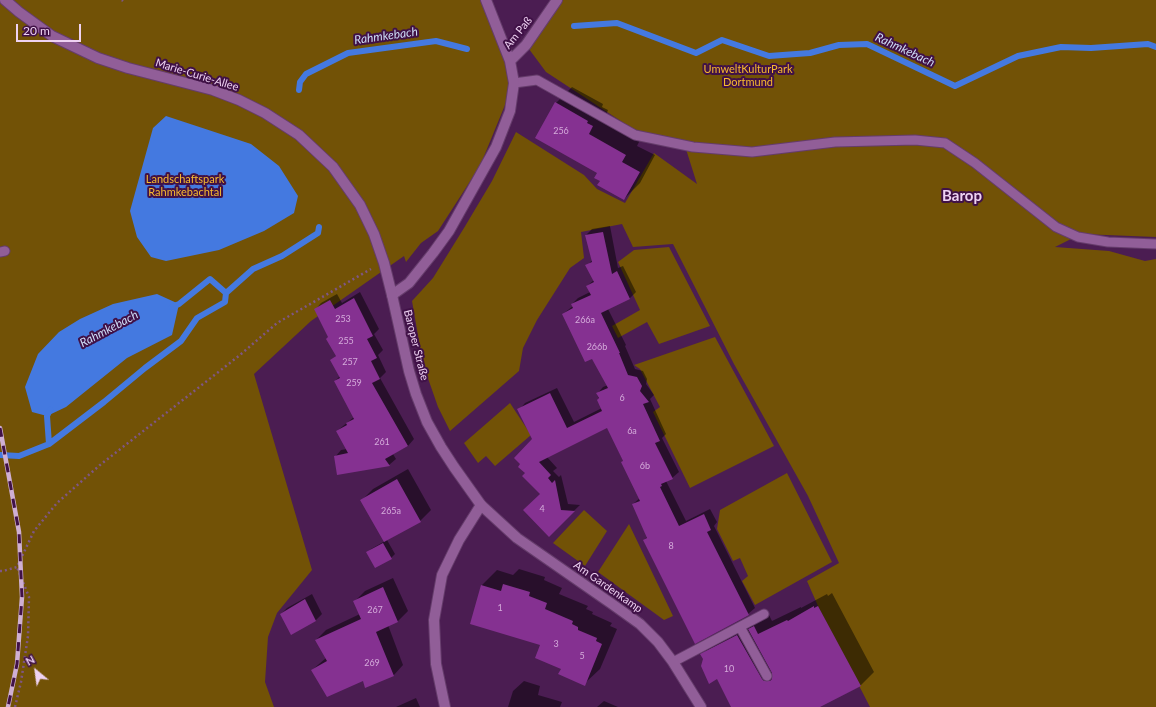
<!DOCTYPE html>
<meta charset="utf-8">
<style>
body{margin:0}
#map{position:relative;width:1156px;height:707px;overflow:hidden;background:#4b1d52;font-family:Lato,sans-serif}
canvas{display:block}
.north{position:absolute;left:16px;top:651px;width:40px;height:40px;-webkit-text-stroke:3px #401147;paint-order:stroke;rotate:331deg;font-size:11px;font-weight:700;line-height:16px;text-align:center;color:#eed2f2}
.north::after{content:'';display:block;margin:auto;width:14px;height:18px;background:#eed2f2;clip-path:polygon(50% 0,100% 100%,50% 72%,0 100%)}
.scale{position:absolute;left:16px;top:24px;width:65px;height:18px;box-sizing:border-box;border:2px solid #eed2f2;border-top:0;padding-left:5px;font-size:12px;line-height:14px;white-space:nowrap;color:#eed2f2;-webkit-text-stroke:3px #401147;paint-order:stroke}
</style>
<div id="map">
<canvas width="1156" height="707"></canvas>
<div class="north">N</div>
<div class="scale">20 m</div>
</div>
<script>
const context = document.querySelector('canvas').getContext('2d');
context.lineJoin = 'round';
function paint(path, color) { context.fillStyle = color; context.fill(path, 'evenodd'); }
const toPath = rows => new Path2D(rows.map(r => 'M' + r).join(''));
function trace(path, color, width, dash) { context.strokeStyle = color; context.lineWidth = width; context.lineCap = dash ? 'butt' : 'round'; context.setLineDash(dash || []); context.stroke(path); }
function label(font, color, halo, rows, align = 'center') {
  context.font = font + ' Lato,sans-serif'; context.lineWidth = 4; context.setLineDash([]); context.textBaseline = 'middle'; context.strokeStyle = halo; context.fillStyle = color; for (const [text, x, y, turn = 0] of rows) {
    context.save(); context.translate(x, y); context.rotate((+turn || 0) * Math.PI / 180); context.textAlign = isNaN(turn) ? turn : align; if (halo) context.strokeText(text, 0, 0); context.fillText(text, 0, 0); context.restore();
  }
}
paint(toPath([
 [0,0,486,0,514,83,480,166,438,231,421,243,406,262,404,256,311,321,254,374,312,570,277,613,268,637,265,682,274,707,0,707],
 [557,0,1156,0,1156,237,1081,234,1055,247,1109,251,1145,261,1156,259,1156,707,870,707,818,606,807,581,839,563,808,496,734,364,673,244,633,247,622,224,581,232,584,258,570,268,537,320,523,348,519,371,450,431,438,407,423,364,412,301,433,278,464,228,492,181,516,132,584,175,597,189,625,203,654,153,697,184,685,146,636,131,546,72,526,45],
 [669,247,710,326,659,344,647,322,618,338,612,326,640,310,618,262,634,250],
 [715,337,774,446,690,488,653,412,660,407,640,369,634,365],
 [510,403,531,435,495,466,486,456,478,463,464,443],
 [787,473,832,562,755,605,742,581,748,576,740,558,733,561,717,529,720,510],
 [584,510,607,531,585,566,553,543],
 [629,524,673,616,664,620,598,572]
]), '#725206');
paint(toPath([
 [166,116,251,144,279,166,298,196,294,213,264,231,219,250,166,261,151,257,137,237,130,211,153,128],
 [157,294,179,304,172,335,127,358,66,407,47,416,32,412,25,387,38,354,59,332,80,319,113,304]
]), '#4479e0');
paint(toPath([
 [572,87,603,104,602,107,608,110,605,118,641,138,637,146,655,155,640,183,624,199,601,180,598,173,556,103],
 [610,226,618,268,623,266,636,292,630,298,608,309,626,345,625,346,635,369,643,371,647,379,646,384,654,395,650,399,666,434,662,438,679,472,672,478,666,481,686,521,710,509,717,522,714,526,755,608,748,614,644,540,647,537,633,504,640,498,607,426,547,457,557,468,553,471,559,477,561,475,568,504,580,505,549,535,541,494,526,473,534,439,519,410,525,403,557,388,574,422,602,408,597,394,603,387,608,385,592,358,563,314,573,306,572,304,578,298,590,292,587,286,594,280,587,266,593,259,586,235,592,229],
 [360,292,379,329,374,334,383,350,378,355,386,372,380,378,414,439,408,446,393,454,396,459,389,465,335,457,341,450,347,449,337,431,354,417,335,381,340,376,331,360,337,355,329,337,315,310,321,303,337,294,342,303],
 [408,469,431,510,420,521,387,540,395,554,391,558,368,553,371,549,385,541,362,500,373,489],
 [519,569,545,577,544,580,562,588,559,594,588,606,586,609,593,612,592,614,612,623,610,626,617,629,600,669,584,684,562,668,541,644,471,623,482,585,497,570,513,575],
 [393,578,408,611,398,621,388,625,403,665,393,676,363,680,312,670,326,658,316,640,326,630,360,614,355,601,365,591],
 [832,593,874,672,860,686,818,707,732,707,718,678,702,655,715,641,751,622,753,626,763,616,768,613,772,621,801,607,801,608,827,594,828,596],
 [312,594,322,614,316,620,292,633,281,614,287,608],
 [524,681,540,686,538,695,562,702,560,707,508,707,513,691],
 [416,698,420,707,396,707],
 [604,701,618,707,597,707]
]), '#0007');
trace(toPath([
 [574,26,617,23,696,53,722,40,769,56,810,53,839,45,867,44,955,86,1018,56,1061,47,1091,48,1148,44,1156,47],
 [299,90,300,82,306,74,348,53,436,41,467,49],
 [172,307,179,304,210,279,226,293,253,269,282,256,318,233,319,227],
 [49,444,104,402,145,368,181,341,197,318,225,302,226,293],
 [0,455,19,456,49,444,47,416,50,410]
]), '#4479e0', 6);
paint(toPath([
 [555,102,588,121,587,123,593,126,589,134,626,155,622,162,640,172,624,200,597,185,600,181,594,178,597,173,535,138],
 [603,232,612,274,617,271,630,299,601,313,620,353,619,353,628,375,637,377,642,386,640,391,649,402,643,404,660,441,655,443,673,479,661,484,662,486,660,487,679,526,704,514,711,530,707,532,749,615,695,644,643,540,647,538,632,504,640,501,621,462,623,461,607,428,539,462,551,475,548,478,552,483,555,480,561,510,575,511,549,537,523,510,540,494,522,476,525,473,518,467,520,464,514,458,532,439,517,409,550,393,567,428,602,411,597,400,599,398,596,393,608,388,592,359,585,362,562,314,573,308,571,304,591,295,586,286,594,282,585,265,592,262,585,235],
 [354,298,373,336,367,339,377,358,371,361,380,379,372,383,408,446,385,459,390,466,337,475,334,456,348,453,336,431,347,425,346,423,354,419,334,381,340,378,330,360,336,356,326,339,328,337,314,309,330,300,335,309],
 [397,479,421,522,384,542,360,500],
 [383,543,392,559,375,568,366,552],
 [503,584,530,592,529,596,547,603,545,609,573,621,572,624,578,627,578,630,597,638,596,641,602,644,585,686,558,674,561,669,535,658,540,645,470,624,481,585,501,591],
 [383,587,398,622,376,632,394,676,365,688,363,681,327,697,311,670,327,661,315,640,361,619,353,601],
 [305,599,316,621,291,635,280,614],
 [814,606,814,608,818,606,861,686,820,707,731,707,717,679,709,684,701,666,703,659,700,654,737,635,762,679,764,681,770,681,772,679,772,673,748,629,754,626,758,634,787,620,788,621]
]), '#853191');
const lane = toPath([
 [514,83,537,80,635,135,693,147,752,152,835,142,915,140,945,143,975,163,1056,227,1078,237,1108,242,1156,244],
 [0,252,5,251],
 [740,627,767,676],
 [673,662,764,614]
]);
const street = toPath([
 [510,61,526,45,557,0],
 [392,295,409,283,433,253,449,231,496,147,510,111,514,83,510,61,486,0],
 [445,707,436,664,434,620,442,575,459,540,481,505]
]);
const secondary = toPath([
 [5,0,19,12,52,36,98,58,128,68,213,90,239,100,265,113,299,135,333,167,360,205,374,234,384,263,392,295,409,371,416,394,427,422,441,447,454,467,481,505,517,538,612,604,640,624,658,642,673,662,701,707]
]);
trace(lane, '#653c6b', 11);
trace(street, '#653c6b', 12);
trace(secondary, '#653c6b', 12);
trace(toPath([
 [122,0,123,1],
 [0,571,3,571,17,567,34,531,57,503,100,465,240,355,277,323,371,269],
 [15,707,21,682,28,636,29,597,17,567]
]), '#7f5685', 2.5, [2, 3]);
trace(lane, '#915e98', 9);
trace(street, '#915e98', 10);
trace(secondary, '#915e98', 10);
const rail = toPath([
 [0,428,19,532,22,597,17,664,8,707]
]);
trace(rail, '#cfafd3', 4.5);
trace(rail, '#401147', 3, [9]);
label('9px', '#d4aada', null, [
 ["256",561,131],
 ["253",343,319],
 ["266a",585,320],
 ["255",346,341],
 ["266b",597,347],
 ["257",350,362],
 ["259",354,383],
 ["6",622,398],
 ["6a",632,431],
 ["261",382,442],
 ["6b",645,466],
 ["4",542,509],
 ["265a",391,511],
 ["8",671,546],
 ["1",500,608],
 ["267",375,610],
 ["3",556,644],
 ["5",582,656],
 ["269",372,663],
 ["10",729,669]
]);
label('11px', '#eed2f2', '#401147', [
 ["Am Paß",518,33,-51],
 ["Marie-Curie-Allee",197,75,17],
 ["Baroper Straße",416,345,76],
 ["Am Gardenkamp",608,587,35]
]);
label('11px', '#f7ba2f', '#401147', [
 ["UmweltKulturPark",748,69],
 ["Dortmund",748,82],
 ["Landschaftspark",185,179],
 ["Rahmkebachtal",185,192]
]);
label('italic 12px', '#cddcf6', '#401147', [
 ["Rahmkebach",386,36,-8],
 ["Rahmkebach",905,50,25],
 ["Rahmkebach",109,329,-28]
]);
label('bold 15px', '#eed2f2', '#401147', [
 ["Barop",962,196]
]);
</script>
